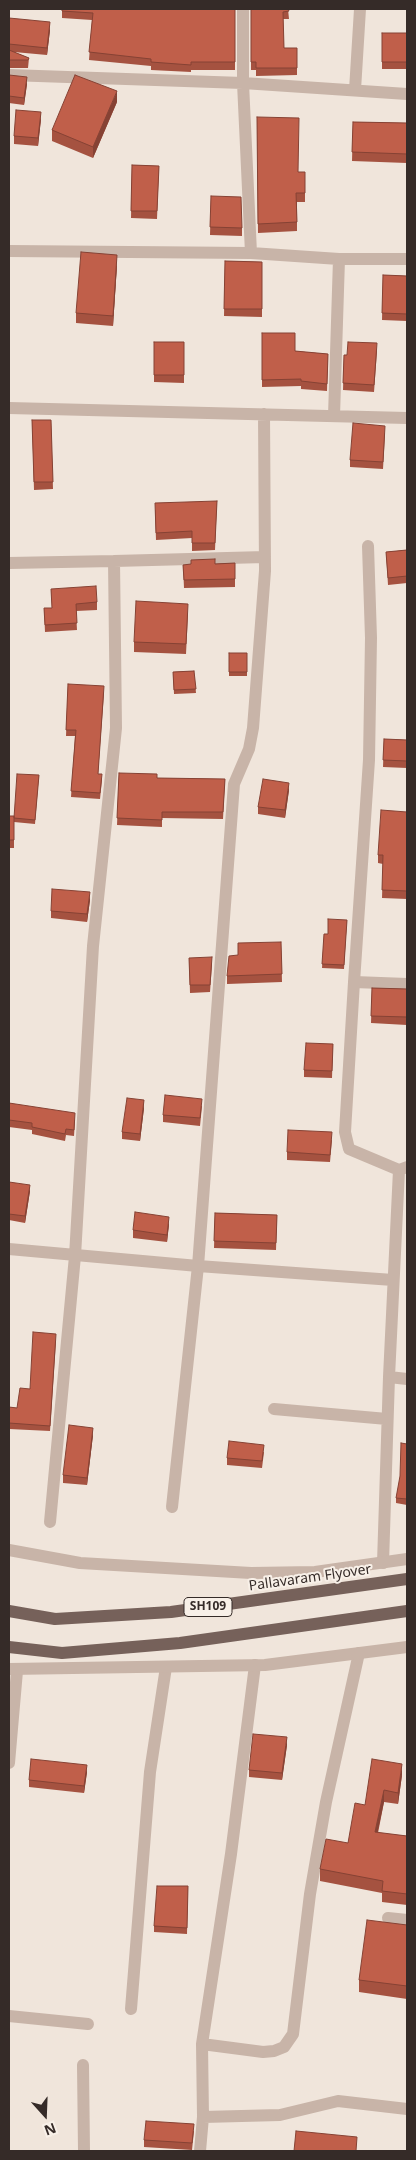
<!DOCTYPE html>
<style>
body{margin:0}
#map{position:relative;width:416px;height:2160px;overflow:hidden;background:#f0e5db;font-family:"Noto Sans",sans-serif}
canvas{display:block}
.frame{position:absolute;inset:0;border:10px solid #352b28;pointer-events:none}
.north{position:absolute;left:20px;top:2090px;width:50px;height:50px;-webkit-text-stroke:4px #f8f0e8;paint-order:stroke;rotate:160deg;font-size:14px;font-weight:700;line-height:20px;text-align:center;color:#352b28}
.north::after{content:'';display:block;margin:auto;width:18px;height:22px;background:#352b28;clip-path:polygon(50% 0,100% 100%,50% 72%,0 100%)}
</style>
<div id="map">
<canvas width="416" height="2160"></canvas>
<div class="frame"></div>
<div class="north">N</div>
</div>
<script>
const context = document.querySelector('canvas').getContext('2d');
context.lineJoin = 'round';
const toPath = rows => new Path2D(rows.map(r => 'M' + r).join(''));
function trace(path, color, width, dash) { context.strokeStyle = color; context.lineWidth = width; context.lineCap = dash ? 'butt' : 'round'; context.setLineDash(dash || []); context.stroke(path); }
function paint(path, color) { context.fillStyle = color; context.fill(path, 'evenodd'); }
function label(font, color, halo, rows, align = 'center') {
  context.font = font + ' "Noto Sans",sans-serif'; context.lineWidth = 4; context.setLineDash([]); context.textBaseline = 'middle'; context.strokeStyle = halo; context.fillStyle = color; for (const [text, x, y, turn = 0] of rows) {
    context.save(); context.translate(x, y); context.rotate((+turn || 0) * Math.PI / 180); context.textAlign = isNaN(turn) ? turn : align; if (halo) context.strokeText(text, 0, 0); context.fillText(text, 0, 0); context.restore();
  }
}
trace(toPath([
 [243,9,243,83,251,253],
 [9,75,243,83,407,94],
 [355,90,360,9],
 [9,251,251,253,339,259,407,259],
 [9,408,407,418],
 [264,414,265,571,253,728,249,749,234,784,198,1266,393,1280],
 [334,416,339,259],
 [9,563,114,561],
 [354,982,369,760,371,638,368,546],
 [407,984,354,982,345,1132,349,1149,399,1170,407,1167],
 [9,1249,198,1266,172,1507],
 [389,1377,407,1379],
 [274,1409,387,1419],
 [50,1522,75,1256,93,946,116,728,114,561,265,557],
 [383,1563,389,1377,399,1170],
 [9,1763,17,1671],
 [388,1918,407,1920],
 [131,2009,150,1772,166,1667],
 [9,2016,88,2024],
 [202,2044,263,2052,274,2051,284,2047,293,2034,310,1894,326,1802,359,1653],
 [83,2065,84,2151],
 [203,2117,280,2115,338,2101,407,2109],
 [200,2151,203,2117,202,2044,231,1854,255,1665]
]), '#c8b4a8', 12);
trace(toPath([
 [9,1550,80,1563,251,1573,315,1572,407,1559],
 [9,1669,265,1665,407,1647]
]), '#c8b4a8', 12);
trace(toPath([
 [9,1611,55,1619,171,1612,407,1579],
 [9,1647,62,1653,180,1643,407,1611]
]), '#76615a', 12);
paint(toPath([
 [9,9,9,18,50,30,47,55,14,52,29,58,28,68,9,68],
 [62,9,235,9,235,70,191,70,191,72,151,70,151,66,89,60,92,20,62,18],
 [251,9,288,9,289,19,283,19,284,48,297,48,297,75,256,76,256,70,251,70],
 [382,33,407,33,407,69,382,69],
 [9,75,27,84,24,105,9,103],
 [117,102,93,158,52,141,52,130],
 [257,117,298,172,305,172,305,202,297,202,297,231,258,233],
 [41,119,38,146,14,144,14,136],
 [353,122,407,123,407,163,352,161],
 [132,165,159,166,157,219,131,218],
 [211,196,242,228,242,236,210,235],
 [225,261,262,262,262,317,224,316],
 [117,265,113,326,76,323,76,313],
 [383,275,407,276,407,321,382,320],
 [262,333,295,351,328,354,327,391,301,389,301,386,262,387],
 [154,342,184,342,184,383,154,382],
 [377,351,374,392,343,390,344,355,347,355],
 [32,420,51,420,53,489,34,490],
 [385,433,383,469,350,467,350,460],
 [217,501,215,550,192,551,192,538,156,540,155,510],
 [407,550,407,583,388,585,386,552],
 [235,563,235,587,184,588,183,565],
 [51,589,97,602,97,610,76,611,77,630,45,632,44,608,52,608],
 [188,614,186,654,134,652,134,642],
 [229,653,247,653,247,676,229,676],
 [194,671,196,693,174,694,173,672],
 [68,684,104,693,98,774,102,780,100,799,71,797,75,736,66,736],
 [384,739,407,740,407,768,383,767],
 [119,773,157,778,225,779,223,819,162,818,162,827,117,825],
 [39,775,35,824,14,822,14,848,9,848,9,816,14,816],
 [289,790,285,818,258,814,258,807],
 [407,812,407,899,382,898,383,864,378,863,378,855],
 [90,900,87,922,51,918,51,911],
 [347,920,344,969,322,968,324,934,328,934],
 [281,942,282,982,227,984,227,976,238,955],
 [189,958,212,964,210,992,190,993],
 [372,988,407,989,407,1025,371,1023],
 [333,1044,332,1078,304,1077,304,1070],
 [9,1103,75,1120,74,1136,66,1135,65,1141,32,1134,32,1130,9,1127],
 [202,1106,200,1126,163,1122,163,1115],
 [144,1108,140,1141,122,1139,122,1132],
 [332,1140,330,1162,287,1160,287,1152],
 [9,1182,30,1191,25,1223,9,1220],
 [215,1213,277,1215,276,1250,214,1248],
 [169,1224,167,1242,133,1238,133,1230],
 [56,1340,50,1431,9,1429,9,1407,17,1408,30,1389],
 [93,1435,87,1485,63,1483,63,1475],
 [407,1444,407,1505,396,1503,396,1498],
 [264,1452,262,1468,227,1465,227,1458],
 [287,1745,282,1780,249,1777,249,1770],
 [87,1772,84,1793,29,1787,29,1780],
 [402,1775,398,1804,384,1802,378,1833,407,1836,407,1905,382,1902,382,1893,320,1881,320,1869,348,1843,365,1805],
 [188,1886,187,1934,154,1932,154,1926],
 [407,1925,407,1999,359,1992,359,1980],
 [194,2131,192,2150,144,2147,144,2140]
]), '#a55240');
paint(toPath([
 [50,22,50,30,47,55,47,48],
 [27,77,27,84,24,105,24,98],
 [117,91,117,102,93,158,93,147],
 [41,112,41,119,38,146,38,138],
 [117,255,117,265,113,326,113,316],
 [289,783,289,790,285,818,285,810],
 [90,892,90,900,87,922,87,914],
 [144,1100,144,1108,140,1141,140,1134],
 [30,1185,30,1191,25,1223,25,1216],
 [169,1217,169,1224,167,1242,167,1235],
 [93,1428,93,1435,87,1485,87,1478],
 [287,1737,287,1745,282,1780,282,1773],
 [402,1764,402,1775,398,1804,398,1793],
 [87,1765,87,1772,84,1793,84,1786],
 [384,1790,384,1802,375,1844,375,1832]
]), '#864234');
const building = toPath([
 [62,9,235,9,235,62,191,62,191,65,151,62,151,59,89,52,93,13,62,11,62,9],
 [251,9,288,9,289,11,283,12,284,48,297,48,297,68,256,68,256,62,251,62,251,9],
 [9,18,50,22,47,48,9,44,9,18],
 [382,33,407,33,407,62,382,62,382,33],
 [9,50,29,58,28,60,9,60,9,50],
 [9,75,27,77,24,98,9,96,9,75],
 [75,75,117,91,93,147,52,130,75,75],
 [16,110,41,112,38,138,14,136,16,110],
 [257,117,299,118,298,172,305,172,305,193,296,193,297,222,258,224,257,117],
 [353,122,407,123,407,154,352,152,353,122],
 [132,165,159,166,157,211,131,211,132,165],
 [211,196,241,197,242,228,210,227,211,196],
 [81,252,117,255,113,316,76,313,81,252],
 [225,261,262,262,262,309,224,309,225,261],
 [383,275,407,276,407,314,382,313,383,275],
 [262,333,295,333,295,351,328,354,327,384,301,381,301,379,262,380,262,333],
 [154,342,184,342,184,375,154,375,154,342],
 [348,342,377,343,374,385,343,383,344,355,347,355,348,342],
 [32,420,51,420,53,482,34,482,32,420],
 [353,423,385,426,383,462,350,460,353,423],
 [217,501,215,543,192,543,192,531,156,533,155,503,217,501],
 [407,550,407,576,388,578,386,552,407,550],
 [215,559,215,564,235,563,235,579,184,580,183,565,191,564,191,560,215,559],
 [96,586,97,602,76,604,77,623,45,625,44,608,52,608,51,589,96,586],
 [136,601,188,604,186,644,134,642,136,601],
 [229,653,247,653,247,672,229,672,229,653],
 [194,671,196,689,174,690,173,672,194,671],
 [68,684,104,686,98,774,102,774,100,793,71,791,76,730,66,730,68,684],
 [384,739,407,740,407,761,383,760,384,739],
 [119,773,157,774,157,778,225,779,223,812,162,812,162,820,117,818,119,773],
 [17,774,39,775,35,820,14,818,17,774],
 [263,779,289,783,285,810,258,807,263,779],
 [381,810,407,812,407,891,382,890,383,855,378,855,381,810],
 [9,816,14,816,14,840,9,840,9,816],
 [52,889,90,892,87,914,51,911,52,889],
 [328,919,347,920,344,965,322,964,324,934,328,934,328,919],
 [281,942,282,974,227,976,229,956,238,955,238,943,281,942],
 [212,957,210,985,190,985,189,958,212,957],
 [372,988,407,989,407,1017,371,1016,372,988],
 [306,1043,333,1044,332,1071,304,1070,306,1043],
 [165,1095,202,1099,200,1118,163,1115,165,1095],
 [127,1098,144,1100,140,1134,122,1132,127,1098],
 [9,1103,75,1113,74,1130,66,1129,65,1134,32,1127,32,1123,9,1120,9,1103],
 [288,1130,332,1132,330,1155,287,1152,288,1130],
 [9,1182,30,1185,25,1216,9,1214,9,1182],
 [135,1212,169,1217,167,1235,133,1230,135,1212],
 [215,1213,277,1215,276,1243,214,1241,215,1213],
 [33,1332,56,1334,50,1426,9,1423,9,1407,17,1408,20,1388,30,1389,33,1332],
 [69,1425,93,1428,87,1478,63,1475,69,1425],
 [229,1441,264,1445,262,1461,227,1458,229,1441],
 [401,1443,407,1444,407,1499,396,1498,400,1476,401,1443],
 [253,1734,287,1737,282,1773,249,1770,253,1734],
 [31,1759,87,1765,84,1786,29,1780,31,1759],
 [372,1759,402,1764,398,1793,384,1790,375,1832,407,1836,407,1894,382,1891,383,1881,320,1869,326,1839,348,1843,355,1803,365,1805,372,1759],
 [157,1886,188,1886,187,1928,154,1926,157,1886],
 [367,1920,407,1925,407,1986,359,1980,367,1920],
 [146,2121,194,2124,192,2143,144,2140,146,2121],
 [296,2131,357,2137,356,2151,294,2151,296,2131]
]);
paint(building, '#c05f4a');
trace(building, '#864234', 1);
for (const [x, y, w] of [
 [208,1607,48]
]) { const box = new Path2D(); box.roundRect(x - w / 2, y - 9.5, w, 19, 4); context.fillStyle = '#f8f0e8'; context.fill(box); trace(box, '#352b28', 1); }
label('bold 12px', '#352b28', null, [
 ["SH109",208,1607]
]);
label('14px', '#352b28', '#f8f0e8', [
 ["Pallavaram Flyover",310,1578,-8]
]);
</script>
